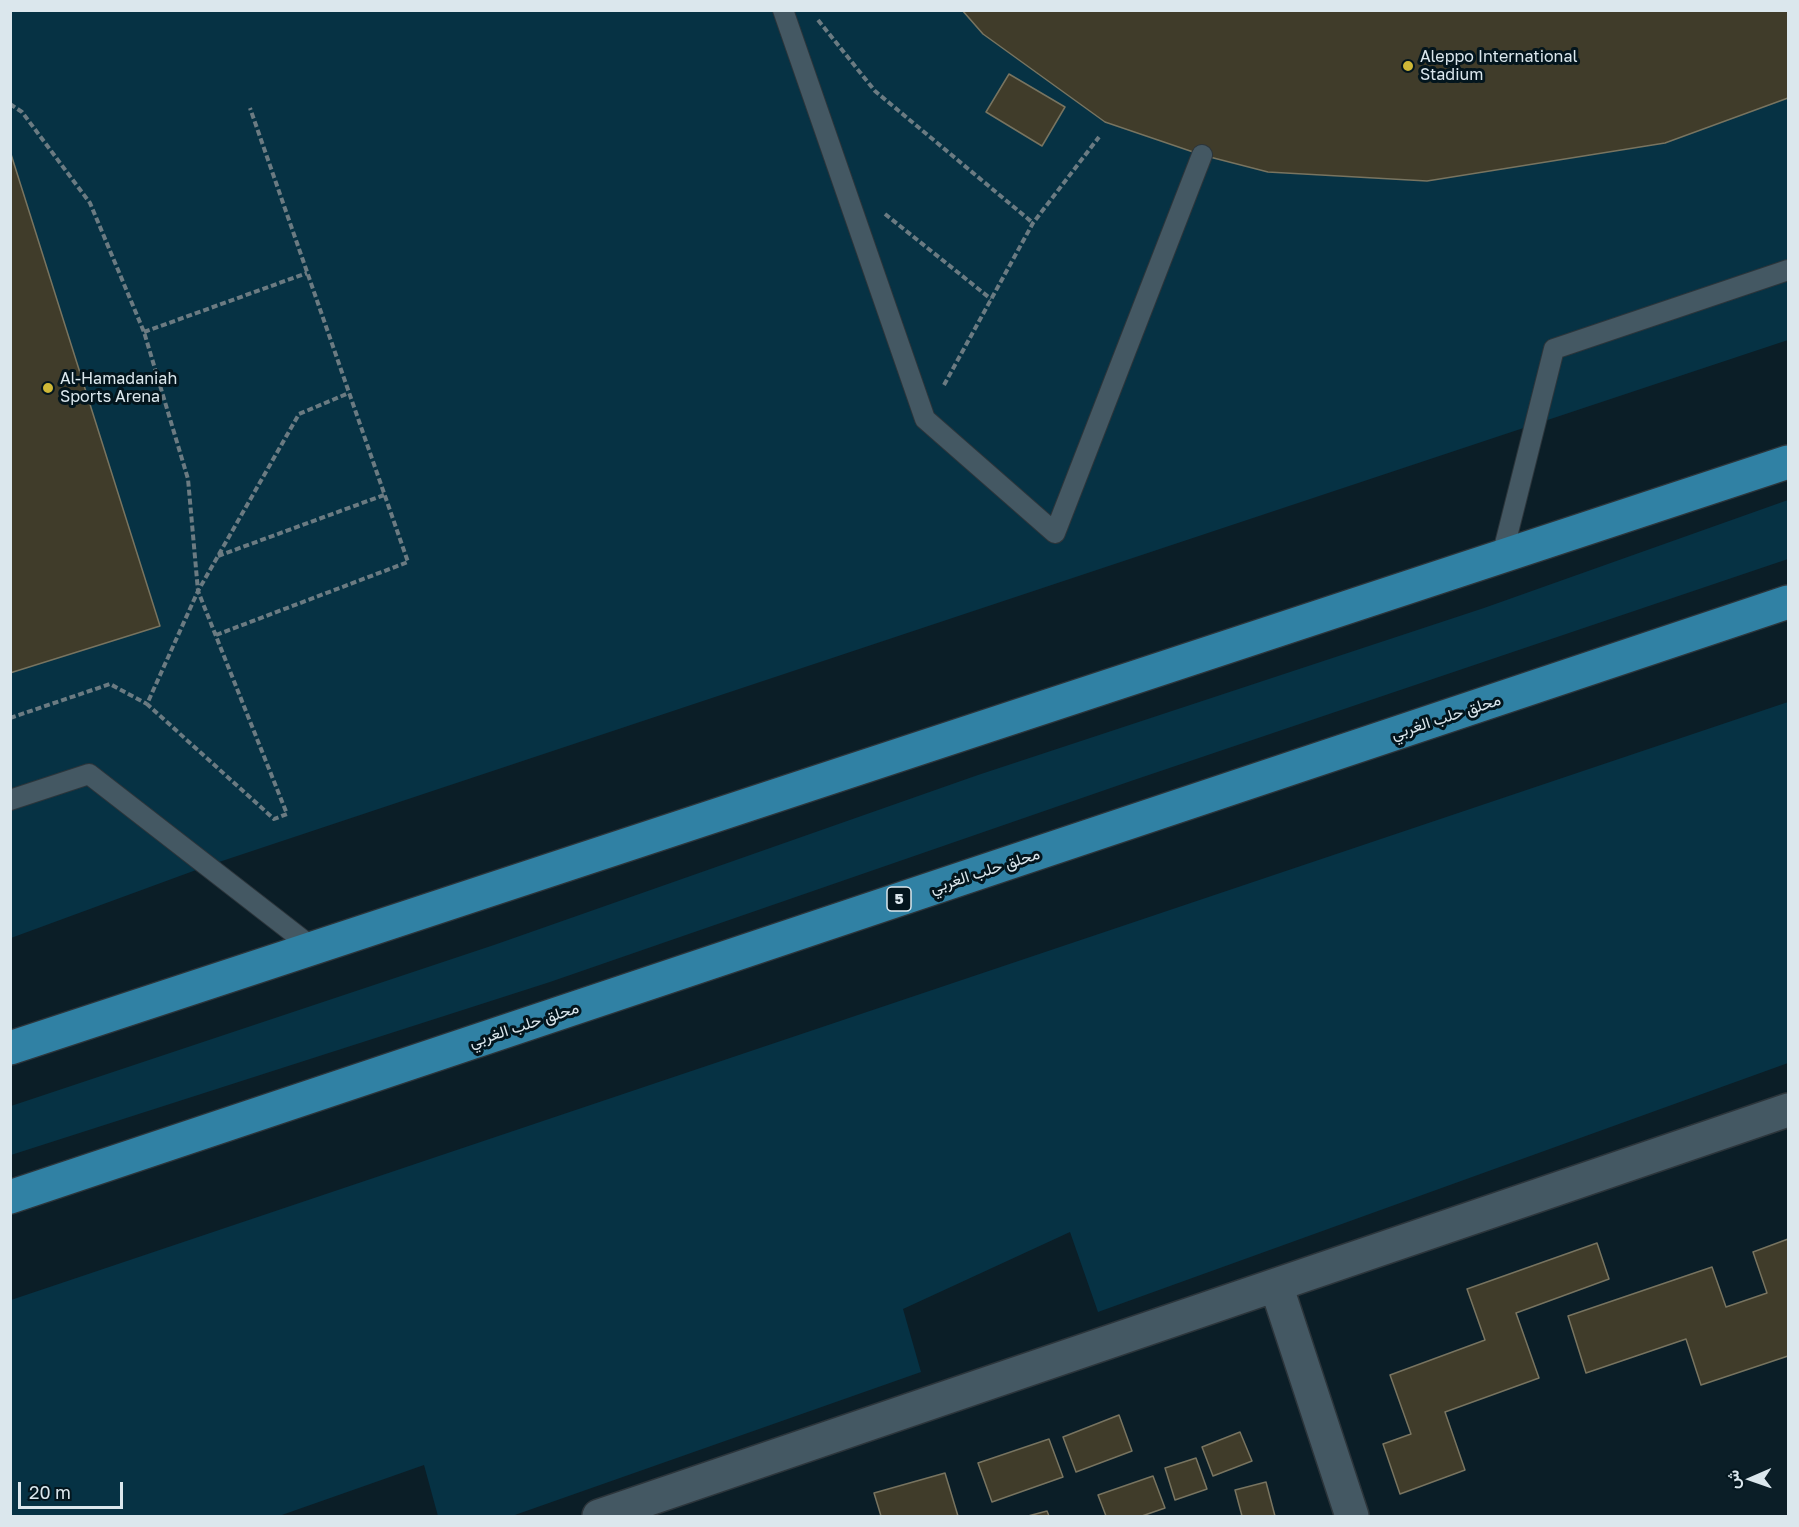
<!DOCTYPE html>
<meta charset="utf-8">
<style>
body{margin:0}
#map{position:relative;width:1799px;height:1527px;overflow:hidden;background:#0b1e27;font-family:"Golos Text",Vazirmatn,sans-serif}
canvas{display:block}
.frame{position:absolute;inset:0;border:12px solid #dbe7ed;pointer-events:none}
.north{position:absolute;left:1721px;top:1449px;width:60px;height:60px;-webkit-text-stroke:4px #03151d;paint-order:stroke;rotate:268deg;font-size:16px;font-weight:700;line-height:24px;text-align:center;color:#dbe7ed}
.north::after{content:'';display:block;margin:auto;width:21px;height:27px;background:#dbe7ed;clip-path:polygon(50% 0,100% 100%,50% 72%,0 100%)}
.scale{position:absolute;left:18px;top:1482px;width:105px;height:27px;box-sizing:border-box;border:3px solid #dbe7ed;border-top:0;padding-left:8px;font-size:18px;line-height:21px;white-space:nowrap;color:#dbe7ed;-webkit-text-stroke:4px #03151d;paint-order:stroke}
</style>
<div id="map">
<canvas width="1799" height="1527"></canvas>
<div class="frame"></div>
<div class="north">ش</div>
<div class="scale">20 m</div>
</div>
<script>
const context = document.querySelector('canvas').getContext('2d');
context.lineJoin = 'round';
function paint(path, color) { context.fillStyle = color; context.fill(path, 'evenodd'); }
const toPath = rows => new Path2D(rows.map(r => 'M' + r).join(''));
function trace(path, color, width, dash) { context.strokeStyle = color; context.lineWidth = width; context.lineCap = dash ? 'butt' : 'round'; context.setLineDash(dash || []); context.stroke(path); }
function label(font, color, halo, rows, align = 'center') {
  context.font = font + ' "Golos Text",Vazirmatn,sans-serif'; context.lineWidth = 6; context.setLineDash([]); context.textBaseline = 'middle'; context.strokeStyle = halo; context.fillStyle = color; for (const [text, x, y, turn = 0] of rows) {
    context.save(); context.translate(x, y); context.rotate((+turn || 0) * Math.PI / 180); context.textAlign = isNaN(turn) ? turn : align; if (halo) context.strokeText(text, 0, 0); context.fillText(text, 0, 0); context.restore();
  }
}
paint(toPath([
 [11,11,1788,11,1788,340,207,866,11,938],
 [1788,500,1788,559,1131,781,550,982,11,1155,11,1106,494,945,978,775,1484,608],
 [1788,702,1788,1063,1098,1312,1070,1232,903,1309,921,1372,512,1516,438,1516,424,1465,279,1516,11,1516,11,1300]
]), '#063244');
const building = toPath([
 [962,10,1788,10,1788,98,1665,143,1427,181,1268,172,1202,155,1105,122,983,34,962,10],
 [1009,74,1065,107,1042,146,986,112,1009,74],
 [10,151,160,626,10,673,10,151],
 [1788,1239,1788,1356,1701,1385,1686,1339,1586,1373,1568,1316,1712,1267,1726,1307,1767,1293,1753,1252,1788,1239],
 [1597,1243,1609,1279,1516,1313,1539,1378,1445,1412,1465,1470,1400,1494,1383,1444,1411,1434,1390,1375,1485,1340,1467,1289,1597,1243],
 [1119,1415,1132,1451,1076,1472,1063,1437,1119,1415],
 [1240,1432,1252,1461,1213,1476,1202,1447,1240,1432],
 [1049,1439,1063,1477,992,1502,978,1463,1049,1439],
 [1196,1458,1207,1489,1175,1500,1165,1468,1196,1458],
 [945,1473,958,1516,881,1516,874,1493,945,1473],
 [1153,1476,1165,1508,1142,1516,1106,1516,1098,1495,1153,1476],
 [1266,1482,1275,1516,1242,1516,1235,1490,1266,1482],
 [1047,1511,1049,1516,1028,1516,1047,1511]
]);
paint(building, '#403c2a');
trace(building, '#787460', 1.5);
const service = toPath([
 [783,10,925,419,1055,533,1202,155],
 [1502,556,1554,349,1788,270],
 [10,800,89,774,313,948]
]);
const minor = toPath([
 [1276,1285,1352,1516],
 [599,1516,1788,1110]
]);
const trunk = toPath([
 [10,1048,1788,462],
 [10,1197,1788,602]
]);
trace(service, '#2c353b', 22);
trace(minor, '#2c353b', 36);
trace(trunk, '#2c353b', 36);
trace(toPath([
 [818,20,875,91,1033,223],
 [10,104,22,112,90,203,144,332,188,479,198,591,287,814,274,819,147,704,198,591,299,414,349,393],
 [885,214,991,299],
 [144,332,307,273],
 [944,385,1033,223,1099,137],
 [218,556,384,495],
 [216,635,408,562,250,108],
 [10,718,110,684,147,704]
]), '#6b7b82', 4, [6, 3]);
trace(service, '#445863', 20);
trace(minor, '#445863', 33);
trace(trunk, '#3081a4', 33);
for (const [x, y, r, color] of [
 [1408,66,6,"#cfb837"],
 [48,388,6,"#cfb837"]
]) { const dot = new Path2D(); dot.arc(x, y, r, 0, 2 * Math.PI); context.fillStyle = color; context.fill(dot); trace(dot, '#03151d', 2); }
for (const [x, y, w] of [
 [899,899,24]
]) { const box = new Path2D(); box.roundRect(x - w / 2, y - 12, w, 24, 4.5); context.fillStyle = '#03151d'; context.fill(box); trace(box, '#dbe7ed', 1.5); }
label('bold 15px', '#dbe7ed', null, [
 ["5",899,899]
]);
label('16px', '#dbe7ed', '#03151d', [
 ["Aleppo International",1420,57],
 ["Stadium",1420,75],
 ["Al-Hamadaniah",60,379],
 ["Sports Arena",60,397]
], 'left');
label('16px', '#dbe7ed', '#03151d', [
 ["محلق حلب الغربي",1446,717,-18],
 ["محلق حلب الغربي",985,871,-18],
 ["محلق حلب الغربي",524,1025,-18]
]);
</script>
